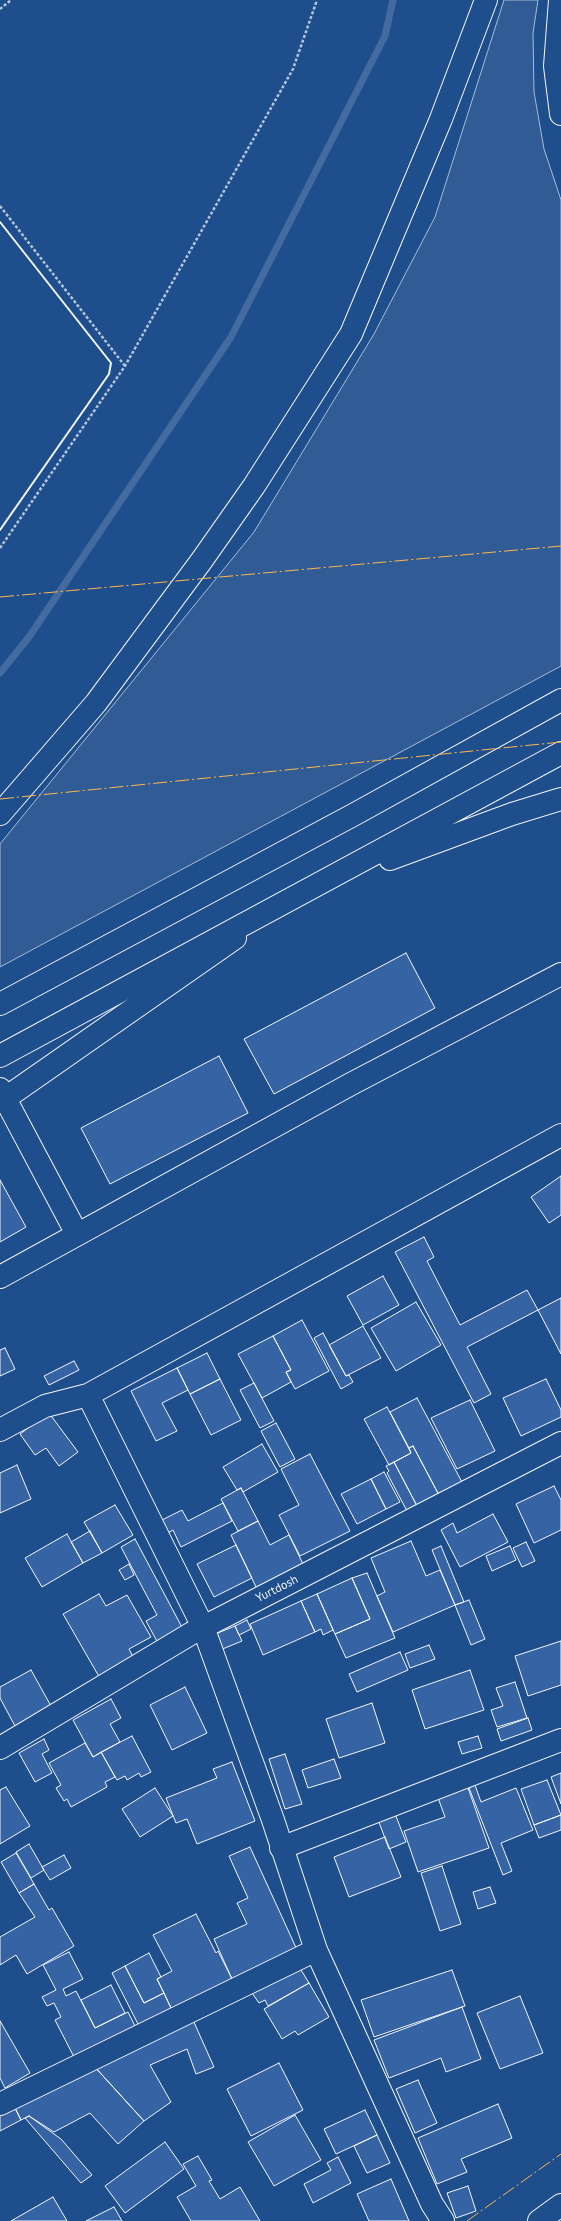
<!DOCTYPE html>
<style>
body{margin:0}
canvas{display:block;background:#1f4e8c}
</style>
<canvas width="561" height="2221"></canvas>
<script>
const context = document.querySelector('canvas').getContext('2d');
context.lineJoin = 'round';
function paint(path, color) { context.fillStyle = color; context.fill(path, 'evenodd'); }
const toPath = rows => new Path2D(rows.map(r => 'M' + r).join(''));
function trace(path, color, width, dash) { context.strokeStyle = color; context.lineWidth = width; context.lineCap = dash ? 'butt' : 'round'; context.setLineDash(dash || []); context.stroke(path); }
function label(font, color, halo, rows, align = 'center') {
  context.font = font + ' "PT Sans",sans-serif'; context.lineWidth = 3; context.setLineDash([]); context.textBaseline = 'middle'; context.strokeStyle = halo; context.fillStyle = color; for (const [text, x, y, turn = 0] of rows) {
    context.save(); context.translate(x, y); context.rotate((+turn || 0) * Math.PI / 180); context.textAlign = isNaN(turn) ? turn : align; if (halo) context.strokeText(text, 0, 0); context.fillText(text, 0, 0); context.restore();
  }
}
const built = toPath([
 [504,0,538,0,533,33,534,92,544,149,561,200,561,666,0,967,0,844,254,532,374,334,435,217,504,0]
]);
paint(built, '#305b95');
trace(built, '#a8bbd7', 1);
trace(toPath([
 [0,673,29,637,231,337,385,36,393,0]
]), '#446ba0', 7);
const building = toPath([
 [406,953,435,1008,274,1094,244,1039,406,953],
 [219,1056,248,1113,110,1184,81,1128,219,1056],
 [561,1176,561,1215,549,1223,531,1197,561,1176],
 [0,1180,26,1227,0,1242,0,1180],
 [424,1237,434,1257,427,1261,460,1325,527,1290,538,1310,467,1347,491,1394,474,1403,395,1252,424,1237],
 [383,1276,399,1305,363,1325,347,1296,383,1276],
 [561,1298,561,1354,538,1310,561,1298],
 [416,1302,441,1345,396,1371,371,1328,416,1302],
 [302,1320,329,1371,295,1389,286,1372,291,1370,273,1336,302,1320],
 [363,1326,381,1358,346,1376,329,1345,363,1326],
 [323,1333,346,1376,349,1375,353,1382,341,1389,314,1338,323,1333],
 [273,1336,291,1370,286,1372,291,1382,262,1398,238,1354,273,1336],
 [5,1348,15,1369,0,1376,0,1350,5,1348],
 [207,1353,220,1379,190,1394,177,1368,207,1353],
 [74,1361,79,1370,49,1385,44,1376,74,1361],
 [177,1368,188,1390,162,1403,177,1431,156,1441,131,1391,177,1368],
 [220,1379,241,1420,211,1435,190,1394,220,1379],
 [546,1379,561,1410,561,1417,521,1436,503,1398,546,1379],
 [254,1383,274,1421,260,1428,240,1390,254,1383],
 [417,1398,463,1484,440,1497,413,1446,409,1448,390,1412,417,1398],
 [470,1400,495,1451,457,1469,431,1418,470,1400],
 [387,1407,411,1453,389,1465,364,1419,387,1407],
 [49,1413,78,1452,59,1466,46,1448,35,1455,20,1434,49,1413],
 [276,1423,295,1459,280,1467,261,1431,276,1423],
 [262,1444,278,1472,243,1492,241,1488,237,1490,223,1467,262,1444],
 [413,1446,440,1497,417,1506,394,1462,411,1453,409,1448,413,1446],
 [310,1454,350,1531,300,1556,279,1515,299,1505,281,1469,310,1454],
 [394,1462,417,1506,407,1511,387,1473,389,1471,386,1466,394,1462],
 [17,1465,31,1499,0,1513,0,1473,17,1465],
 [384,1472,400,1502,386,1509,371,1479,384,1472],
 [371,1479,386,1509,357,1524,341,1494,371,1479],
 [554,1486,561,1500,561,1530,534,1543,516,1504,554,1486],
 [241,1488,258,1521,238,1531,221,1499,241,1488],
 [223,1503,232,1521,181,1547,173,1530,163,1536,156,1523,182,1510,188,1521,223,1503],
 [115,1505,133,1535,102,1553,84,1522,115,1505],
 [493,1514,508,1542,460,1567,441,1530,453,1523,457,1533,493,1514],
 [258,1521,270,1545,289,1535,304,1566,257,1589,231,1535,258,1521],
 [90,1531,102,1553,83,1563,71,1542,90,1531],
 [67,1534,83,1563,42,1587,25,1558,67,1534],
 [135,1539,184,1631,159,1645,146,1621,157,1615,121,1547,135,1539],
 [411,1541,426,1576,440,1570,455,1605,393,1632,377,1596,385,1592,371,1558,411,1541],
 [526,1542,535,1561,522,1567,513,1548,526,1542],
 [236,1545,252,1578,214,1597,197,1564,236,1545],
 [441,1546,464,1602,455,1605,432,1550,441,1546],
 [510,1546,516,1560,492,1571,486,1556,510,1546],
 [129,1564,134,1575,125,1580,119,1570,129,1564],
 [367,1573,395,1638,346,1658,335,1634,370,1619,352,1578,367,1573],
 [352,1578,370,1619,335,1634,317,1594,352,1578],
 [99,1594,106,1606,127,1595,151,1637,129,1649,135,1661,101,1680,63,1614,99,1594],
 [317,1594,333,1630,323,1635,321,1629,315,1632,301,1601,317,1594],
 [469,1600,485,1639,471,1645,455,1605,469,1600],
 [301,1601,315,1632,263,1655,250,1624,301,1601],
 [247,1620,251,1629,239,1635,235,1626,247,1620],
 [235,1626,242,1641,220,1650,213,1635,235,1626],
 [561,1641,561,1685,528,1696,515,1656,561,1641],
 [429,1645,435,1659,410,1668,405,1654,429,1645],
 [400,1652,408,1670,357,1692,349,1674,400,1652],
 [31,1670,51,1706,15,1726,0,1698,0,1687,31,1670],
 [470,1670,484,1710,425,1729,412,1690,470,1670],
 [515,1682,527,1718,497,1727,491,1710,503,1706,496,1688,515,1682],
 [185,1687,207,1733,172,1750,150,1705,185,1687],
 [111,1699,121,1718,110,1724,120,1742,93,1757,73,1720,111,1699],
 [372,1703,385,1743,339,1758,326,1719,372,1703],
 [528,1718,532,1730,501,1741,497,1729,528,1718],
 [132,1736,151,1772,141,1777,139,1773,127,1780,125,1776,117,1780,101,1752,132,1736],
 [478,1736,482,1748,462,1754,458,1742,478,1736],
 [44,1739,49,1750,42,1754,52,1773,35,1782,19,1753,44,1739],
 [85,1743,93,1757,101,1752,115,1777,105,1782,107,1787,71,1807,67,1799,64,1801,56,1788,61,1785,49,1763,85,1743],
 [285,1754,302,1804,285,1809,269,1759,285,1754],
 [334,1759,341,1778,308,1788,302,1770,334,1759],
 [232,1762,255,1821,197,1844,187,1819,176,1823,166,1798,217,1778,213,1769,232,1762],
 [561,1773,561,1804,551,1777,561,1773],
 [547,1780,561,1815,534,1825,521,1789,547,1780],
 [467,1785,489,1848,418,1872,404,1831,445,1817,437,1795,467,1785],
 [475,1785,481,1802,516,1788,533,1830,501,1843,512,1871,503,1875,469,1788,475,1785],
 [6,1787,30,1826,0,1844,0,1790,6,1787],
 [155,1788,173,1816,140,1837,122,1809,155,1788],
 [394,1811,406,1842,389,1849,377,1817,394,1811],
 [561,1815,561,1830,539,1838,534,1825,561,1815],
 [385,1837,401,1877,349,1897,334,1857,385,1837],
 [29,1844,44,1870,31,1878,16,1852,29,1844],
 [250,1847,298,1952,232,1979,214,1939,247,1924,237,1903,248,1898,229,1856,250,1847],
 [16,1853,34,1884,19,1893,1,1862,16,1853],
 [64,1855,71,1868,50,1880,42,1867,64,1855],
 [442,1866,461,1924,440,1931,421,1873,442,1866],
 [34,1884,49,1910,52,1908,74,1946,27,1974,16,1955,0,1965,0,1937,35,1917,19,1893,34,1884],
 [490,1887,496,1903,478,1909,473,1892,490,1887],
 [196,1914,216,1953,218,1951,232,1979,172,2010,157,1979,172,1971,153,1935,196,1914],
 [69,1952,83,1979,63,1989,66,1996,76,1991,95,2028,128,2012,135,2026,74,2057,55,2020,61,2017,54,2003,47,2006,42,1997,56,1990,43,1965,69,1952],
 [149,1953,161,1977,157,1979,164,1993,144,2003,125,1966,149,1953],
 [298,1965,309,1983,268,2006,265,2000,259,2003,252,1993,298,1965],
 [125,1966,144,2003,164,1993,172,2010,139,2026,112,1973,125,1966],
 [452,1970,465,2006,374,2037,361,2000,452,1970],
 [309,1983,329,2017,298,2035,295,2031,282,2039,264,2009,309,1983],
 [111,1985,125,2013,95,2028,81,2000,111,1985],
 [520,1996,543,2053,500,2069,477,2013,520,1996],
 [462,2007,481,2059,446,2072,441,2058,389,2078,374,2040,462,2007],
 [193,2020,214,2067,196,2074,187,2049,150,2065,171,2102,144,2121,93,2065,193,2020],
 [0,2021,30,2073,5,2088,0,2078,0,2021],
 [279,2063,303,2110,251,2136,227,2089,279,2063],
 [93,2065,144,2121,118,2144,90,2113,54,2132,29,2116,21,2120,12,2102,93,2065],
 [418,2080,437,2123,415,2133,396,2089,418,2080],
 [12,2102,21,2120,0,2131,0,2108,12,2102],
 [498,2104,512,2138,461,2159,467,2172,437,2184,418,2138,498,2104],
 [365,2110,377,2135,336,2154,324,2129,365,2110],
 [295,2115,321,2160,274,2186,248,2142,295,2115],
 [29,2116,61,2139,92,2175,81,2183,25,2118,29,2116],
 [377,2135,390,2163,367,2173,354,2146,377,2135],
 [165,2142,184,2169,125,2213,105,2186,165,2142],
 [198,2156,212,2180,209,2181,220,2199,240,2187,260,2221,191,2221,177,2197,196,2186,183,2164,198,2156],
 [338,2157,351,2183,313,2203,304,2184,331,2170,327,2163,338,2157],
 [391,2179,409,2221,369,2221,357,2194,391,2179],
 [468,2186,476,2211,456,2218,447,2193,468,2186],
 [53,2197,67,2221,11,2221,53,2197],
 [114,2207,122,2221,86,2221,114,2207]
]);
paint(building, '#3563a3');
trace(building, '#f2f6ff', 1);
const minor = toPath([
 [0,1089,77,1234],
 [0,1102,235,938],
 [0,1277,351,1084,561,974],
 [88,1395,203,1627,273,1820,316,1950,432,2204,443,2221],
 [0,1430,45,1406,88,1395,561,1135],
 [0,1748,192,1633,561,1443],
 [281,1848,561,1740],
 [0,2104,316,1950],
 [539,2221,561,2205]
]);
const highway = toPath([
 [560,0,555,66,561,114],
 [0,814,96,703,202,560,254,486,351,334,441,119,486,0],
 [390,859,512,814,561,799],
 [0,1004,355,814,561,700],
 [0,1056,561,753]
]);
trace(minor, '#f2f6ff', 24);
trace(highway, '#f2f6ff', 24);
trace(toPath([
 [0,9,11,0],
 [0,206,125,366],
 [0,548,125,366,293,69,317,0]
]), '#b3c4dc', 2.5, [3, 2]);
trace(minor, '#1f4e8c', 22);
trace(highway, '#1f4e8c', 22);
trace(toPath([
 [0,222,111,363,109,374,0,530]
]), '#f2f6ff', 2);
trace(toPath([
 [0,597,561,546],
 [0,799,561,742],
 [467,2221,561,2154]
]), '#ffb74d', 1, [14, 3, 2, 3]);
label('12px', '#f2f6ff', '#1f4e8c', [
 ["Yurtdosh",277,1589,-27]
]);
</script>
